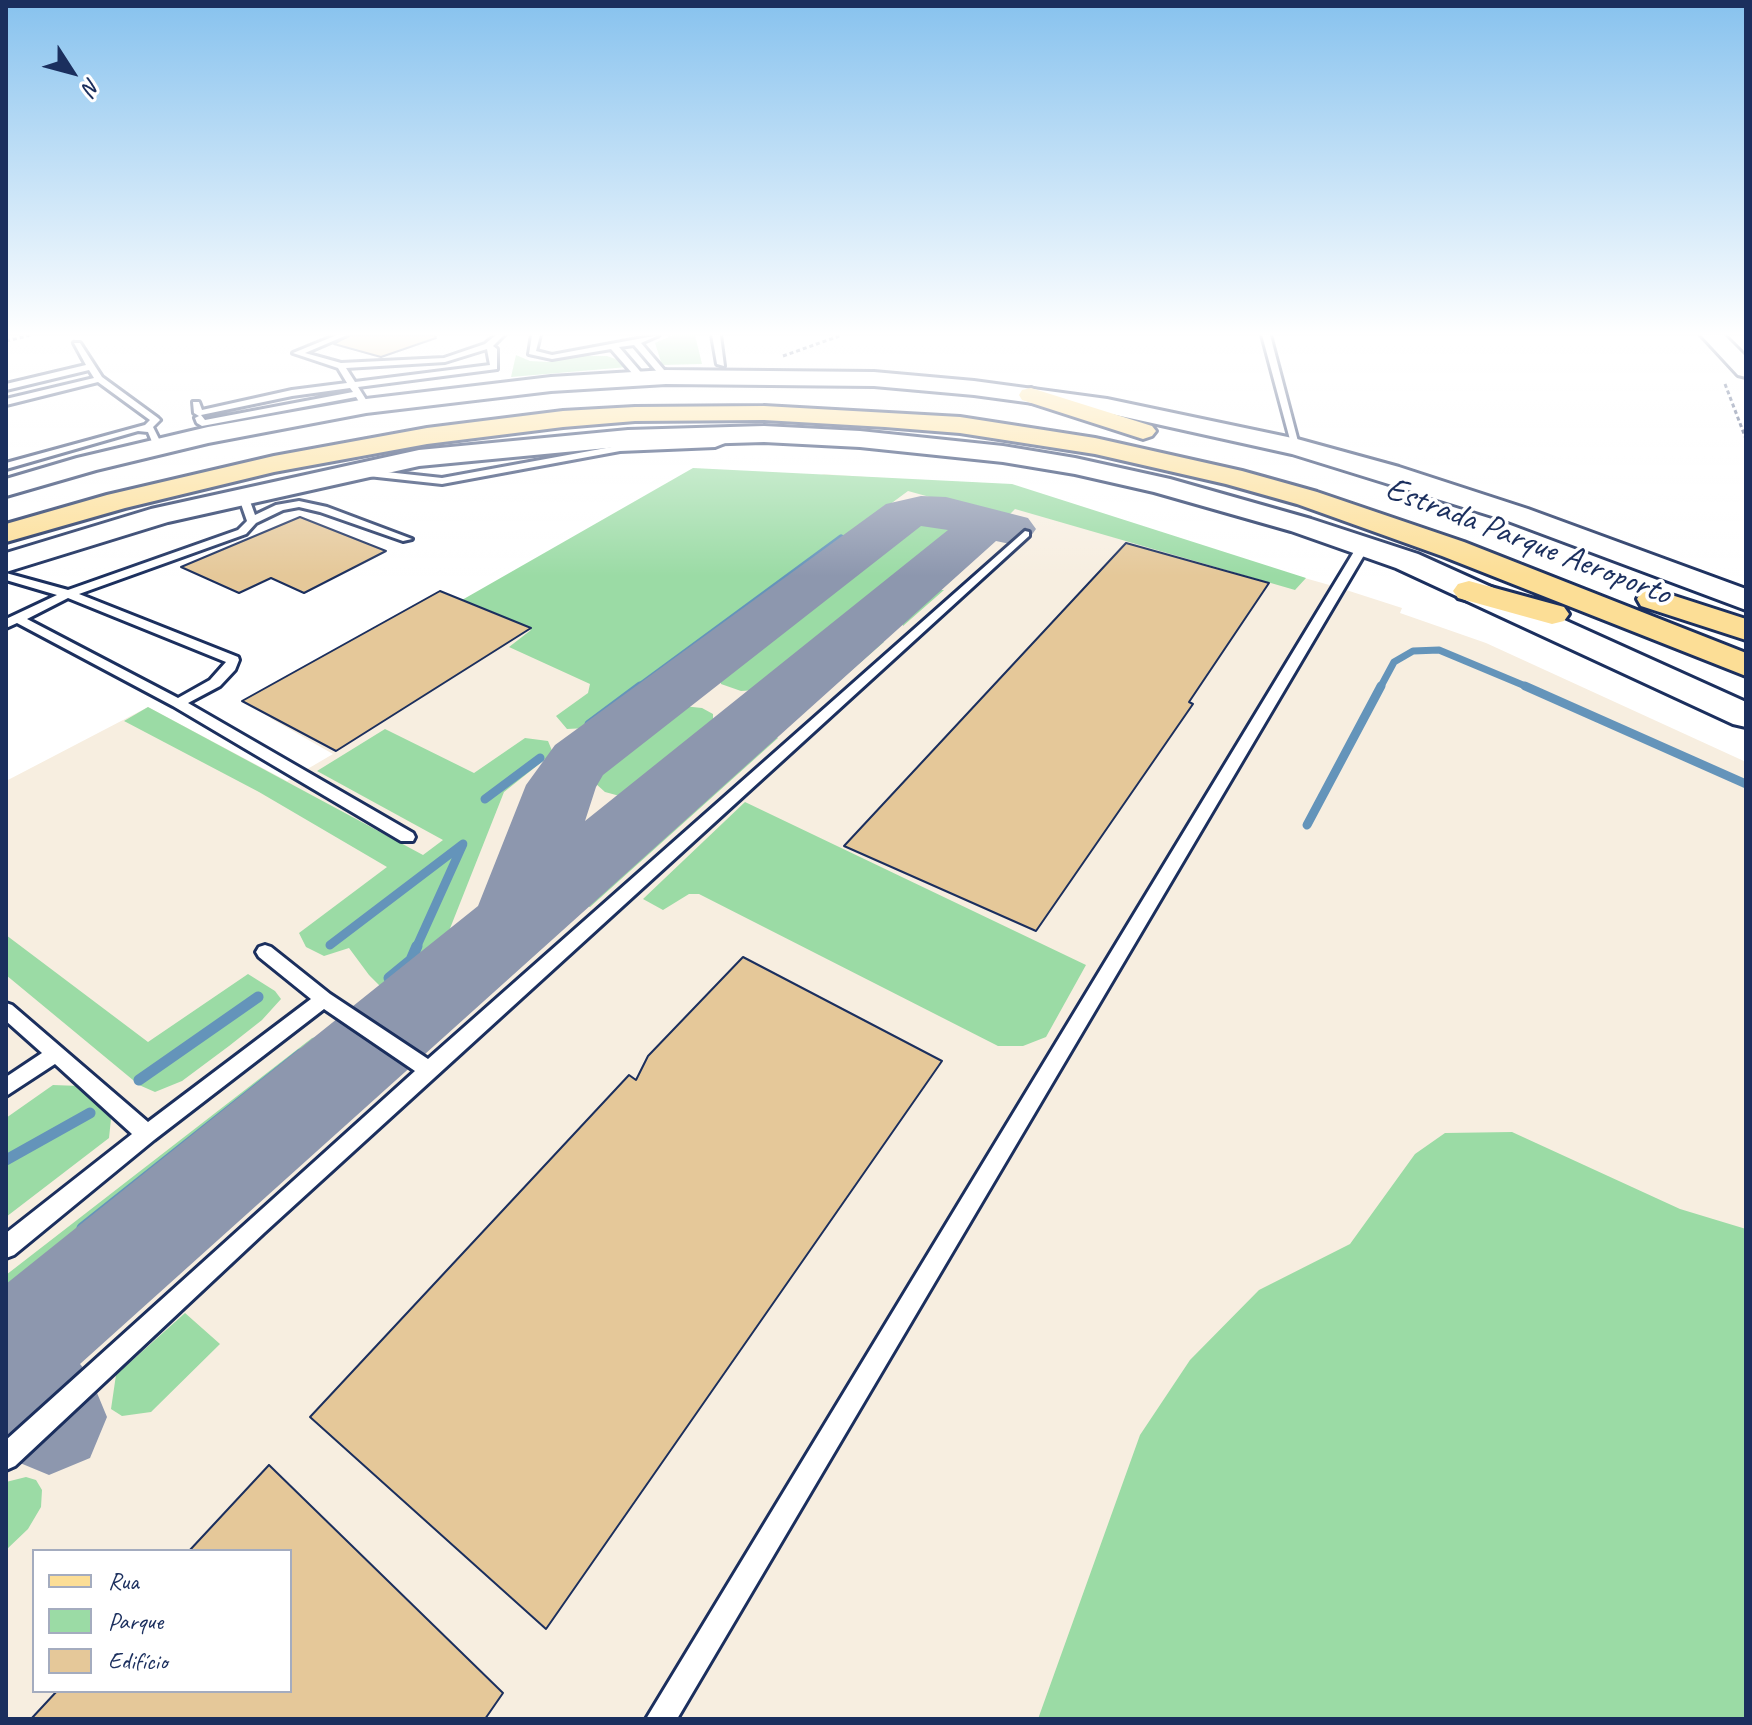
<!DOCTYPE html>
<meta charset="utf-8">
<style>
body{margin:0}
#map{position:relative;width:1752px;height:1725px;overflow:hidden;background:#fff;font-family:Caveat,sans-serif}
canvas{display:block}
.frame{position:absolute;inset:0;border:8px solid #1b2f5e;pointer-events:none}
.legend{position:absolute;left:32px;top:1549px;width:260px;height:144px;box-sizing:border-box;background:#fff;border:2px solid #a4acbf;margin:0;padding:10px 14px;list-style:none;font-size:24px;color:#1b2f5e}
.legend li{display:flex;align-items:center;gap:16px;height:40px}
.legend b{width:40px;border:2px solid #a4acbf}
.north{position:absolute;left:32px;top:32px;width:80px;height:80px;-webkit-text-stroke:6px #fff;paint-order:stroke;rotate:126deg;font-size:22px;font-weight:700;line-height:32px;text-align:center;color:#1b2f5e}
.north::after{content:'';display:block;margin:auto;width:28px;height:36px;background:#1b2f5e;clip-path:polygon(50% 0,100% 100%,50% 72%,0 100%)}
</style>
<div id="map">
<canvas width="1752" height="1725"></canvas>
<div class="frame"></div>
<ul class="legend">
<li><b style="height:10px;background:#fcde96"></b>Rua</li>
<li><b style="height:22px;background:#9bdba5"></b>Parque</li>
<li><b style="height:22px;background:#e5c899"></b>Edifício</li>
</ul>
<div class="north">N</div>
</div>
<script>
const context = document.querySelector('canvas').getContext('2d');
context.lineJoin = 'round';
function paint(path, color) { context.fillStyle = color; context.fill(path, 'evenodd'); }
const toPath = rows => new Path2D(rows.map(r => 'M' + r).join(''));
function trace(path, color, width, dash) { context.strokeStyle = color; context.lineWidth = width; context.lineCap = dash ? 'butt' : 'round'; context.setLineDash(dash || []); context.stroke(path); }
function label(font, color, halo, rows, align = 'center') {
  context.font = font + ' Caveat,sans-serif'; context.lineWidth = 7; context.setLineDash([]); context.textBaseline = 'middle'; context.strokeStyle = halo; context.fillStyle = color; for (const [text, x, y, turn = 0] of rows) {
    context.save(); context.translate(x, y); context.rotate((+turn || 0) * Math.PI / 180); context.textAlign = isNaN(turn) ? turn : align; if (halo) context.strokeText(text, 0, 0); context.fillText(text, 0, 0); context.restore();
  }
}
paint(toPath([
 [824,474,896,479,1248,562,1340,588,1402,608,1400,613,1486,643,1746,762,1746,1719,6,1719,6,781,148,707,287,781,333,754,270,718,302,700,277,685,438,591,462,600,503,579],
 [34,1551,290,1551,290,1691,34,1691]
]), '#f7eee0');
paint(toPath([
 [673,335,695,335,702,364,662,365,655,343],
 [516,355,530,361,548,362,584,356,607,356,621,361,628,367,511,377],
 [693,468,1012,484,1306,578,1295,590,1015,509,1006,518,908,491,587,728,567,729,556,716,588,693,590,684,509,647,531,630,462,600],
 [922,520,949,527,952,533,790,671,773,684,756,690,741,691,721,684,719,669,733,650,908,523],
 [932,590,944,590,903,626,900,614,904,605,920,593],
 [873,641,884,642,807,709,799,706,797,699,805,690,849,653],
 [683,706,702,708,713,714,713,736,642,792,628,797,616,795,605,792,595,783,593,767,604,756,636,730,668,710],
 [148,707,423,855,443,840,317,771,385,729,474,773,525,738,548,741,553,753,504,792,449,931,426,966,402,985,390,988,380,986,369,975,349,948,324,956,306,947,299,933,387,867,259,792,124,721],
 [768,731,778,738,590,907,581,904,590,882,746,743],
 [745,802,1086,965,1046,1037,1023,1046,998,1046,699,894,689,894,663,910,643,899],
 [6,935,148,1042,248,974,275,991,281,999,262,1020,229,1046,182,1081,155,1092,139,1085,6,975],
 [533,943,543,947,428,1050,413,1053,412,1047,423,1027,500,960],
 [337,1032,342,1037,6,1320,6,1275,312,1038],
 [53,1085,80,1086,111,1119,109,1138,6,1217,6,1118],
 [1512,1132,1680,1209,1746,1229,1746,1719,1038,1719,1140,1435,1190,1360,1259,1290,1350,1244,1415,1154,1445,1133],
 [302,1143,303,1156,292,1172,77,1359,64,1356,67,1341,80,1325,279,1155,293,1144],
 [185,1313,220,1344,151,1412,122,1416,111,1409,116,1375],
 [26,1477,36,1480,42,1490,41,1507,28,1529,6,1550,6,1482]
]), '#9bdba5');
trace(toPath([
 [637,688,841,538],
 [1380,688,1394,662,1413,651,1439,650,1530,688]
]), '#6494ba', 7);
trace(toPath([
 [1525,686,1746,784],
 [589,724,640,686],
 [485,799,540,758],
 [1307,825,1381,686],
 [330,945,463,844,416,948]
]), '#6494ba', 9);
trace(toPath([
 [389,978,411,960,417,946],
 [139,1080,258,997],
 [6,1160,90,1113],
 [82,1228,301,1054]
]), '#6494ba', 11);
paint(toPath([
 [921,496,946,497,1028,518,1036,529,1028,540,1010,544,996,541,80,1364,90,1376,107,1417,90,1458,49,1475,8,1458,6,1284,478,906,526,785,555,745,886,504,921,496],
 [921,526,948,530,585,821,596,787,603,775,921,526]
]), '#8d97ae');
const building = toPath([
 [350,335,435,335,436,338,381,357,334,344,350,335],
 [300,517,386,551,304,593,271,578,239,593,181,567,300,517],
 [1126,543,1269,583,1189,702,1193,704,1036,931,844,846,1126,543],
 [440,591,531,628,336,751,242,701,440,591],
 [743,957,942,1061,546,1629,310,1417,629,1075,636,1080,648,1056,743,957],
 [269,1465,503,1693,485,1719,31,1719,57,1691,290,1691,290,1551,189,1551,269,1465]
]);
paint(building, '#e5c899');
trace(building, '#1b2f5e', 2);
const lane = toPath([
 [337,335,347,335,305,353,341,363,444,358,485,344,496,335,504,335,493,346,497,349,497,369,358,387,370,406,369,408,363,408,356,397,202,426,197,423,195,418,199,416,194,413,193,402,199,402,202,410,292,390,347,383,338,368,293,353,337,335],
 [487,349,490,365,355,382,346,368,445,362,487,349],
 [350,388,353,392,205,420,201,415,292,396,350,388],
 [532,335,540,335,536,351,552,355,659,335,641,343,670,377,663,379,634,345,619,347,645,377,645,381,639,381,611,349,552,359,529,354,532,335],
 [712,335,720,335,724,366,717,364,712,335],
 [1262,335,1270,335,1300,449,1292,447,1262,335],
 [74,343,80,343,102,377,158,418,160,420,153,427,163,447,155,449,148,432,138,431,6,469,6,463,145,425,150,420,98,382,6,405,6,399,94,378,89,370,6,390,6,384,86,365,74,343],
 [737,432,740,433,740,437,715,447,620,451,442,484,368,476,363,473,368,470,442,478,617,446,628,435,633,438,628,445,714,441,737,432],
 [239,493,247,493,255,515,276,505,299,501,327,507,412,539,403,541,320,512,299,507,283,510,256,523,246,534,79,594,238,657,239,660,235,670,220,686,188,703,413,833,415,837,413,841,401,841,173,706,17,623,6,628,6,619,57,595,6,580,6,573,68,590,238,530,247,521,238,495,239,493],
 [68,598,226,662,210,680,178,698,27,619,68,598],
 [1025,531,1029,532,1029,536,265,1232,15,1466,6,1470,6,1440,415,1071,324,1009,154,1140,14,1255,6,1258,6,1233,132,1134,55,1064,6,1096,6,1077,42,1053,6,1021,6,1003,12,1005,148,1122,311,999,259,957,256,952,259,947,265,945,271,947,330,994,428,1059,1025,531],
 [1364,542,1370,545,677,1719,646,1719,1358,545,1364,542]
]);
const secondary = toPath([
 [1701,335,1724,335,1746,357,1746,377,1738,375,1701,335],
 [666,370,874,372,974,381,1107,399,1297,439,1399,467,1528,509,1746,589,1746,610,1508,521,1292,454,1107,413,974,395,874,386,666,384,551,391,366,413,208,443,96,470,6,496,6,479,77,458,208,427,366,399,551,377,666,370],
 [764,426,860,431,1003,446,1075,458,1170,479,1311,519,1418,554,1746,702,1746,727,1733,724,1396,568,1291,531,1154,492,1075,474,1003,462,860,447,764,442,628,446,419,466,168,522,6,572,6,553,151,509,419,450,628,430,764,426]
]);
const primary = toPath([
 [1031,388,1152,426,1156,431,1152,436,1143,439,1022,400,1019,395,1022,390,1031,388],
 [764,406,960,417,1095,438,1242,471,1317,492,1464,542,1746,653,1746,676,1442,556,1297,504,1226,484,1095,454,960,433,885,427,764,420,635,421,563,427,427,444,274,472,125,508,6,542,6,524,107,495,274,456,427,428,563,411,635,407,764,406],
 [1469,581,1564,607,1569,614,1564,621,1552,624,1458,598,1453,591,1458,584,1469,581],
 [1653,589,1746,619,1746,640,1641,606,1637,599,1641,592,1653,589]
]);
trace(lane, '#1b2f5e', 6);
trace(secondary, '#1b2f5e', 6);
trace(primary, '#1b2f5e', 6);
trace(toPath([
 [6,341,31,335],
 [783,356,842,335],
 [1725,384,1746,439]
]), '#1b2f5e', 3, [4, 3]);
paint(lane, '#fff');
paint(secondary, '#fff');
paint(primary, '#fcde96');
const sky = context.createLinearGradient(0, 0, 0, 576);
sky.addColorStop(0, '#87c2ee');
sky.addColorStop(0.58, '#fff');
sky.addColorStop(1, '#ffffff00');
context.fillStyle = sky;
context.fillRect(0, 0, 1752, 576);
label('34px', '#1b2f5e', '#fff', [
 ["Estrada Parque Aeroporto",1528,542,21]
]);
</script>
